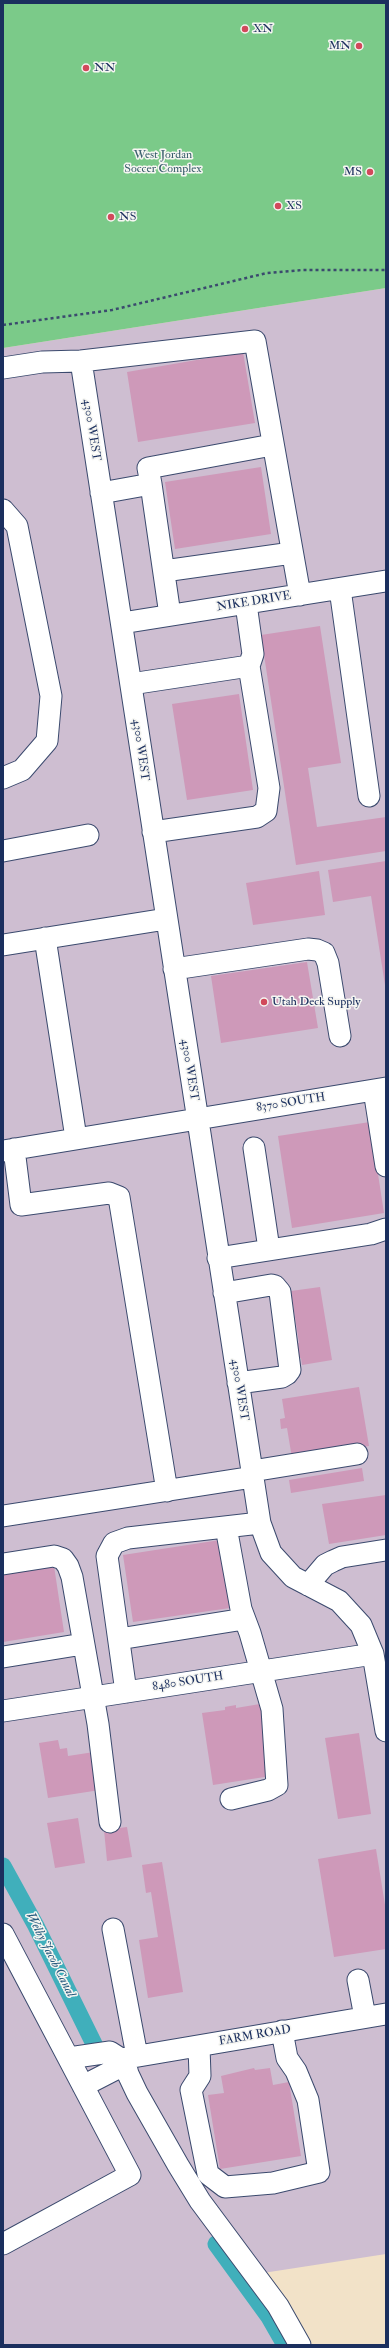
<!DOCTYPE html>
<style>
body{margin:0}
#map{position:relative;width:389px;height:2348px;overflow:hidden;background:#f2e2c8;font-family:"IM FELL Double Pica",serif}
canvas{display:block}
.frame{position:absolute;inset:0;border:4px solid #1b2f5e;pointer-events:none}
</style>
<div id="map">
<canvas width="389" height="2348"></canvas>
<div class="frame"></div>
</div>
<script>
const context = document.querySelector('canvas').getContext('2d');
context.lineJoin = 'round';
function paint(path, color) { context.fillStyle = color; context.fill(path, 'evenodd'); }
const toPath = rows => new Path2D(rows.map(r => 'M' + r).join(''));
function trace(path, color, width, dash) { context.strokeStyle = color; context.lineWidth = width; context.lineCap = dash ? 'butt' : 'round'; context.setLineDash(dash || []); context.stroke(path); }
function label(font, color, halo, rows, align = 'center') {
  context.font = font + ' "IM FELL Double Pica",serif'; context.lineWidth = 3; context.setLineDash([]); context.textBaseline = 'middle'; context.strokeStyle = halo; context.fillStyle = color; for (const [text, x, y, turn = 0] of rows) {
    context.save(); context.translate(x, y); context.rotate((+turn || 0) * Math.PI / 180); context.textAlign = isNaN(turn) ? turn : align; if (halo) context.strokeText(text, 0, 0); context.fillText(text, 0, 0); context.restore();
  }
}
paint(toPath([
 [386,288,386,2254,263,2273,302,2345,3,2345,3,348]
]), '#cebed1');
paint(toPath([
 [3,3,386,3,386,288,3,348]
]), '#7bca89');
trace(toPath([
 [3,1866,36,1926,95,2046],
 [216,2244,269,2317,285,2345]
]), '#40afbb', 17);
paint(toPath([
 [243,352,255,423,138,442,127,372],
 [261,467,271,534,175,549,165,482],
 [320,626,341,763,308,768,317,827,386,817,386,851,296,865,261,635],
 [239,694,253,790,187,800,172,704],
 [386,861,386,985,385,985,371,896,333,902,328,870],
 [319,871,325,915,253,925,246,883],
 [307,962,318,1028,221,1043,211,976],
 [370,1122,384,1213,292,1228,278,1136],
 [320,1287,332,1360,302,1365,301,1358,296,1359,293,1344,299,1343,291,1291],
 [359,1387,369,1446,292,1458,287,1428,281,1429,280,1419,285,1418,282,1399],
 [362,1468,364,1481,291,1493,289,1480],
 [386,1495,386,1535,329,1544,322,1504],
 [220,1540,230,1608,133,1622,123,1555],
 [54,1566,64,1632,3,1642,3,1574],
 [260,1704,271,1776,213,1785,202,1713,225,1710,225,1707,236,1705,236,1708],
 [359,1733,371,1814,338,1819,325,1738],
 [58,1740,60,1749,67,1748,68,1756,94,1752,100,1790,48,1798,39,1743],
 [78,1818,85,1863,55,1868,47,1823],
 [127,1827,132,1857,107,1861,104,1830],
 [376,1849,386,1911,386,1949,334,1957,318,1859],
 [162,1862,183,1992,148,1998,139,1940,158,1937,151,1892,146,1893,142,1865],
 [254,2068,255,2070,270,2068,273,2085,289,2082,301,2156,220,2169,208,2095,224,2093,221,2076]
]), '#ce99b9');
const minor = toPath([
 [81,361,260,1523,271,1553,293,1577,339,1601,361,1625,373,1654,386,1731],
 [3,368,42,362,81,361,255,341,300,595],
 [151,484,148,468,272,445],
 [101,493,151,484,170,615],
 [3,510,17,526,51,696,47,741,22,770,3,778],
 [164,571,292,553],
 [340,589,369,796],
 [122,623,386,581],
 [131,684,249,666],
 [153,832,257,817,266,811,269,788,249,666,253,654,246,604],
 [3,851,88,835],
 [45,938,76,1138],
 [3,945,166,919],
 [174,969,308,949,317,950,324,953,328,963,340,1036],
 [374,1090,386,1166],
 [254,1148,269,1249],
 [14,1149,21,1205,109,1193,119,1197,167,1491],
 [3,1151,386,1088],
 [218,1258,371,1234,386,1229],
 [224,1293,271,1285,275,1286,280,1292,290,1370,287,1374,282,1377,238,1383],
 [252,1471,357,1454],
 [3,1516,253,1477],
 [226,1527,241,1609,250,1633,272,1709,277,1785,268,1790,231,1799],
 [3,1564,54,1556,63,1559,68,1566,72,1577,98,1724,110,1822],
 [308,1585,325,1565,333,1561,342,1557,386,1550],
 [119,1639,244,1619],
 [3,1657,83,1644],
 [126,1692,107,1556,114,1543,128,1538,260,1523],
 [3,1711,373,1654],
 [113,1929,137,2056],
 [3,1934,130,2175,3,2244],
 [358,1980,365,2017],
 [199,2046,200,2076,191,2090,208,2174,225,2187,273,2183,319,2172,308,2100,296,2071,287,2058,282,2031],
 [69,2058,110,2052,121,2059,116,2069,83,2086],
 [121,2059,386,2014],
 [124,2059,128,2074,137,2093,178,2165,200,2201,278,2306,300,2345]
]);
trace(minor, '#3b4a6e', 23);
trace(toPath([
 [3,325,112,310,267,273,302,270,386,270]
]), '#3b4a6e', 2.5, [3, 3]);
trace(minor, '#fff', 21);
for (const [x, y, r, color] of [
 [245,29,4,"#d1495b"],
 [359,46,4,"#d1495b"],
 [86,68,4,"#d1495b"],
 [370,172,4,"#d1495b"],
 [278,206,4,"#d1495b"],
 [111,217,4,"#d1495b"],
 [264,1002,4,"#d1495b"]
]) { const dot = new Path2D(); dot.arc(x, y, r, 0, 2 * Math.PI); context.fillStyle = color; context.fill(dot); trace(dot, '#f6f6f2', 1.5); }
label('12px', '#1b2f5e', '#f6f6f2', [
 ["XN",253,29],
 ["MN",351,46,"right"],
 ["NN",94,68],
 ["MS",362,172,"right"],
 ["XS",286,206],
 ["NS",119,217],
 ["Utah Deck Supply",272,1002]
], 'left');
label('12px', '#385e6b', '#f6f6f2', [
 ["West Jordan",163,155],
 ["Soccer Complex",163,169]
]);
label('12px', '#1b2f5e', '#f6f6f2', [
 ["4300 WEST",91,430,81],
 ["NIKE DRIVE",254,602,-9],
 ["4300 WEST",140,750,82],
 ["4300 WEST",189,1070,81],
 ["8370 SOUTH",291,1103,-9],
 ["4300 WEST",239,1390,81],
 ["8480 SOUTH",188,1682,-9],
 ["FARM ROAD",255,2036,-10]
]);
label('italic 13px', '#285c7f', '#f6f6f2', [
 ["Welby Jacob Canal",50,1955,63]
]);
</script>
